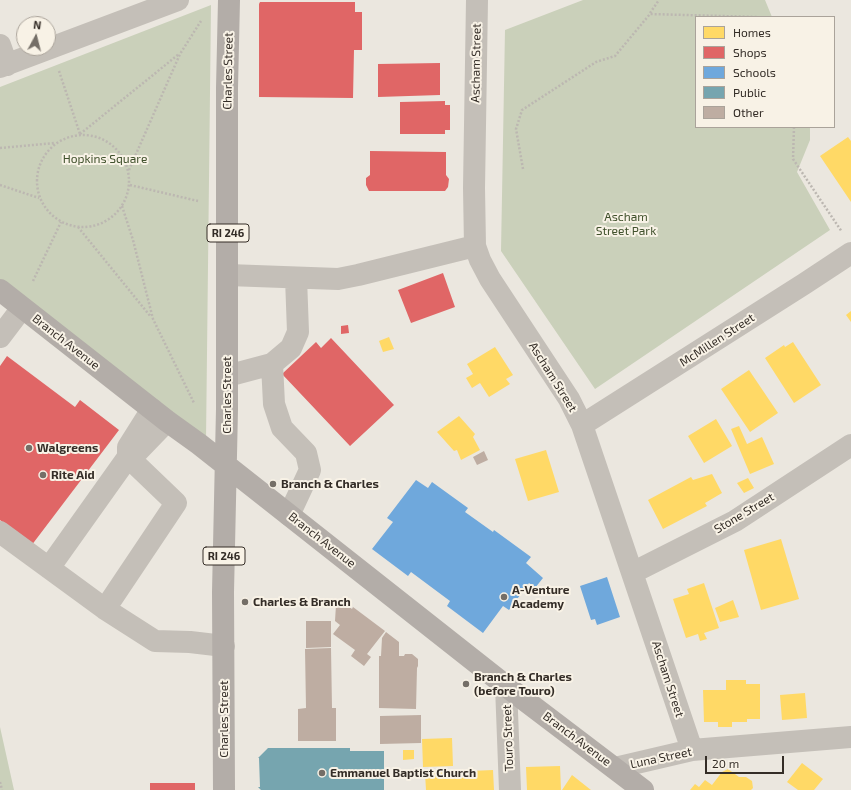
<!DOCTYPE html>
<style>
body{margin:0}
#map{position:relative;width:851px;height:790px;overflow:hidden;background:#ebe7df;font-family:"Exo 2",sans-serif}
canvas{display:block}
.legend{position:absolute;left:695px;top:16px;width:140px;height:112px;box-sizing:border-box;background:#f8f2e6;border:1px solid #aaa39a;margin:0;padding:5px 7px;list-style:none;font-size:12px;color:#342d27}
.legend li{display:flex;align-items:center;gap:8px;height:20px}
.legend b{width:20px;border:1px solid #aaa39a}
.north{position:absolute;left:16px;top:16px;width:40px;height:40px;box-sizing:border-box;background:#f8f2e6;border:1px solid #aaa39a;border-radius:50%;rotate:7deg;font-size:11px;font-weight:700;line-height:16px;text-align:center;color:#342d27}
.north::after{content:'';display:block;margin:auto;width:14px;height:18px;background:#746e67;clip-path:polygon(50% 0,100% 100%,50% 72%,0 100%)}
.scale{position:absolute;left:705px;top:756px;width:79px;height:18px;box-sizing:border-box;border:2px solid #342d27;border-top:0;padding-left:5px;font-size:12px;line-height:14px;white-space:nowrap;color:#342d27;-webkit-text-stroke:3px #f8f2e6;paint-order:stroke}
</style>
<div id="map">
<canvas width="851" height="790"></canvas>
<ul class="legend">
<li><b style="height:11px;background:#ffd966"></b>Homes</li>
<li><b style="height:11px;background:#e06666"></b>Shops</li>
<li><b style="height:11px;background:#6fa8dc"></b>Schools</li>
<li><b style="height:11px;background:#76a5af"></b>Public</li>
<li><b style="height:11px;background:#beada2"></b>Other</li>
</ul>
<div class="north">N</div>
<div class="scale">20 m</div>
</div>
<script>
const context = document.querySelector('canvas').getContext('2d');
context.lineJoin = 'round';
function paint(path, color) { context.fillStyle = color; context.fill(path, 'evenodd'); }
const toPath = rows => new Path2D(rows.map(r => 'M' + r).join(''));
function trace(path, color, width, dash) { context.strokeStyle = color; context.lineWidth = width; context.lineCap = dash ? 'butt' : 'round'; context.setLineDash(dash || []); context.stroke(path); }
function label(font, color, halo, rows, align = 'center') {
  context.font = font + ' "Exo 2",sans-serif'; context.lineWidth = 4; context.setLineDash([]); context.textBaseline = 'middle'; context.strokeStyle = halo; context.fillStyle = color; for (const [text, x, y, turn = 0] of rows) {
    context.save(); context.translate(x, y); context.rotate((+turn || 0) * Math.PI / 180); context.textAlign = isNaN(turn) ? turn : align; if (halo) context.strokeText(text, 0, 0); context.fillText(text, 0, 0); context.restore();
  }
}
paint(toPath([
 [583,0,765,0,772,17,696,17,696,127,810,127,810,140,797,172,830,230,595,389,501,251,505,30],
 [211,5,206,440,0,279,0,87],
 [0,727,14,790,0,790]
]), '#cad0ba');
paint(toPath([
 [848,137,851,141,851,202,820,156],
 [851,311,851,322,846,315],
 [389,337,394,349,383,352,379,341],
 [793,342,821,385,794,403,765,358,784,345,785,347],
 [495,347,513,375,506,379,510,384,489,397,480,383,472,388,466,378,473,374,467,364],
 [749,370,778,413,750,432,721,389],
 [459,416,475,434,473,437,480,450,461,460,457,450,454,451,437,432],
 [716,419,732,446,704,463,688,436],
 [739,426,747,444,762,437,774,464,750,474,731,429],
 [546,450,559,492,528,501,515,459],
 [712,474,722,493,705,503,707,506,663,529,648,500,691,477,693,480],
 [748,478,754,488,744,493,737,483],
 [781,539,799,599,761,610,744,550],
 [704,583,719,628,704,633,707,639,700,641,698,634,686,638,673,599,689,594,687,589],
 [733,600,739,617,720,622,715,608],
 [726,680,746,680,746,684,760,684,760,719,747,719,747,722,732,722,732,727,718,727,718,722,704,722,703,690,726,690],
 [805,693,807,718,782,720,780,695],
 [452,738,453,766,423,767,422,739],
 [403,750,414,750,414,759,403,760],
 [802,763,823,779,814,790,798,790,787,782],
 [560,766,561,790,527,790,526,767],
 [728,769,739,777,746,777,752,781,753,788,751,790,690,790,695,784,699,787,705,780,712,785,722,772],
 [493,770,494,790,426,790,425,773],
 [572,775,591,790,562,790]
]), '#ffd966');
paint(toPath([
 [260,2,355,2,355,12,362,12,362,50,354,50,353,98,259,97,259,4],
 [440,63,440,95,378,97,378,64],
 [445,101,445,105,450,105,450,130,445,130,445,134,400,134,400,102],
 [370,151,446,152,446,175,449,179,448,187,445,191,369,191,366,185,366,178,370,175],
 [443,273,455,307,411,323,398,290],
 [348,325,349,333,341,334,341,326],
 [331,338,394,405,350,446,282,374,316,342,321,348],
 [7,356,75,407,80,400,119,430,28,550,5,524,0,520,0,366],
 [150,783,195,783,195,790,150,790]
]), '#e06666');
paint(toPath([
 [416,480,428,488,432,482,468,508,465,512,493,532,494,530,531,557,526,563,543,578,535,588,529,583,509,610,503,606,483,633,447,606,450,601,411,572,408,576,372,549,393,522,387,518],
 [607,577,620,617,597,625,595,619,591,620,580,586]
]), '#6fa8dc');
paint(toPath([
 [268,748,350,748,350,751,384,751,384,790,261,790,258,787,260,787,259,758,258,758]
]), '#76a5af');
paint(toPath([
 [484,451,488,460,477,465,473,457],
 [340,599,352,609,353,607,385,631,367,654,371,657,364,666,351,656,355,650,333,634,340,625,335,621,336,605],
 [306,621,331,621,331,647,306,648],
 [386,632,399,642,399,656,404,656,405,654,412,654,418,659,418,666,417,668,416,709,379,708,379,656,381,656,382,638],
 [331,648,332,708,336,708,336,741,298,741,298,709,306,708,305,649],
 [421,715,421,743,380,744,380,716]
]), '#beada2');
trace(toPath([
 [650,13,659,0],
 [59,71,80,134],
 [794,127,793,159,842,232],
 [80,134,179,54],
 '37 181a46 46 0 1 1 92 0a46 46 0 1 1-92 0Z',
 [0,148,55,143],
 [523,169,516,129,522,110,596,62,615,56,650,14,757,17],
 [129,170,180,54,201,21],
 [0,185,39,198],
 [130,185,198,201],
 [122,206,133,240,153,319,194,403],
 [78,227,151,317],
 [33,281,61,222],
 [0,782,2,790]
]), '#bcb7b1', 2.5, [2, 2]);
trace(toPath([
 [477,0,474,188,475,246,480,260,490,279,569,399,582,425,692,750],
 [0,45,7,65],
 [0,67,178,0],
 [228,275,338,279,358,275,475,246],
 [0,337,22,308],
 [272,364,274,404,282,428,306,453,310,470,289,515],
 [227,376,272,364,291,348,298,332,296,278],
 [582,425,804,284,851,253],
 [0,532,105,609,155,641,190,642,224,646],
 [49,568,128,457,138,451,167,421],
 [632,573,735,521,851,445],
 [105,609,176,503,128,457,128,447,152,409],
 [506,686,510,790],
 [615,768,692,750,851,737]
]), '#c4bfb8', 22);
trace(toPath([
 [0,290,167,421,199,444,506,686,643,790],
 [224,790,223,592,227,409,227,88,229,0]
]), '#b3ada8', 22);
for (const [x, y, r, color] of [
 [29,448,4,"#746e67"],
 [43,475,4,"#746e67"],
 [273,484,4,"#746e67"],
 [504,597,4,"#746e67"],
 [245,602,4,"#746e67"],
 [466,684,4,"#746e67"],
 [322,773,4,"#746e67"]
]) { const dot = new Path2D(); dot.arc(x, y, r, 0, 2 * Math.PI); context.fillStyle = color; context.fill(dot); trace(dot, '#f8f2e6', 1.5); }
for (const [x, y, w] of [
 [228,233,42],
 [224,556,42]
]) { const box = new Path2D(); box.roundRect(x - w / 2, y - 9, w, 18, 3); context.fillStyle = '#f8f2e6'; context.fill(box); trace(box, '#342d27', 1); }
label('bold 11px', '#342d27', null, [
 ["RI 246",228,233],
 ["RI 246",224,556]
]);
label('12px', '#342d27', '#f8f2e6', [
 ["Ascham Street",476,63,-89],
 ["Charles Street",228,71,-89],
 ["McMillen Street",717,340,-33],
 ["Branch Avenue",66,342,38],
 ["Ascham Street",553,377,58],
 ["Charles Street",227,395,-90],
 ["Stone Street",744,513,-31],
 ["Branch Avenue",322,540,38],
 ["Ascham Street",668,679,72],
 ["Charles Street",224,719,-90],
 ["Touro Street",508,738,-92],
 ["Branch Avenue",577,739,37],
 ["Luna Street",661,758,-12]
]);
label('12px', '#40512c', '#f8f2e6', [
 ["Hopkins Square",105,159],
 ["Ascham",626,217],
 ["Street Park",626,231]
]);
label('bold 12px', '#342d27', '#f8f2e6', [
 ["Walgreens",37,448],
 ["Rite Aid",51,475],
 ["Branch & Charles",281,484],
 ["A-Venture",512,590],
 ["Academy",512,604],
 ["Charles & Branch",253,602],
 ["Branch & Charles",474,677],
 ["(before Touro)",474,691],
 ["Emmanuel Baptist Church",330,773]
], 'left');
</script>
